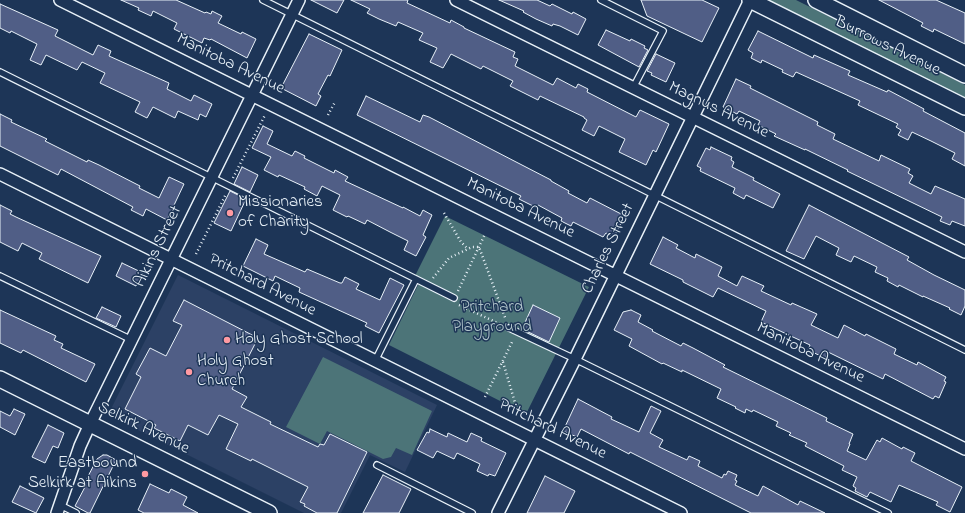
<!DOCTYPE html>
<style>
body{margin:0}
canvas{display:block;background:#1d3557}
</style>
<canvas width="965" height="513"></canvas>
<script>
const context = document.querySelector('canvas').getContext('2d');
context.lineJoin = 'round';
function paint(path, color) { context.fillStyle = color; context.fill(path, 'evenodd'); }
const toPath = rows => new Path2D(rows.map(r => 'M' + r).join(''));
function trace(path, color, width, dash) { context.strokeStyle = color; context.lineWidth = width; context.lineCap = dash ? 'butt' : 'round'; context.setLineDash(dash || []); context.stroke(path); }
function label(font, color, halo, rows, align = 'center') {
  context.font = font + ' "Indie Flower",sans-serif'; context.lineWidth = 3; context.setLineDash([]); context.textBaseline = 'middle'; context.strokeStyle = halo; context.fillStyle = color; for (const [text, x, y, turn = 0] of rows) {
    context.save(); context.translate(x, y); context.rotate((+turn || 0) * Math.PI / 180); context.textAlign = isNaN(turn) ? turn : align; if (halo) context.strokeText(text, 0, 0); context.fillText(text, 0, 0); context.restore();
  }
}
paint(toPath([
 [178,275,437,405,405,472,370,455,341,513,304,513,108,415]
]), '#2c4165');
paint(toPath([
 [769,0,796,0,965,85,965,98],
 [445,216,589,287,526,414,389,345,421,279,415,276],
 [323,357,432,411,412,455,396,448,391,457,383,459,327,431,320,444,286,427]
]), '#4c7478');
const building = toPath([
 [121,0,176,0,205,13,206,12,211,14,212,11,222,16,218,23,241,34,242,32,256,39,247,58,211,39,210,40,204,38,202,43,174,29,177,23,153,11,151,16,138,10,139,8,121,0],
 [311,0,344,0,337,13,311,0],
 [351,0,408,0,407,3,450,23,451,20,464,27,464,28,515,52,513,57,518,59,515,66,553,85,557,78,576,88,578,84,588,89,587,92,636,117,640,110,669,124,656,152,653,150,646,165,619,152,625,139,599,126,594,136,582,130,587,120,584,118,584,117,540,96,538,100,510,86,513,81,483,66,481,69,451,54,443,68,430,62,437,48,419,40,423,33,398,22,396,26,379,19,367,13,370,9,351,0],
 [499,0,537,0,550,6,552,4,572,14,573,12,586,19,578,35,560,26,553,24,552,26,536,19,523,12,524,11,499,0],
 [641,0,702,0,719,8,702,42,647,16,641,0],
 [879,0,936,0,965,13,965,44,934,29,933,32,921,26,923,23,879,0],
 [0,4,58,30,55,36,93,55,98,45,111,51,109,56,169,83,167,89,191,101,194,95,212,104,206,117,200,114,198,120,178,111,175,118,153,107,147,118,135,112,140,102,100,83,105,73,82,62,77,70,46,55,41,65,30,60,37,44,11,31,10,33,0,28,0,4],
 [606,30,630,41,631,39,645,46,644,48,648,50,639,67,598,45,606,30],
 [758,31,813,58,814,55,850,71,848,75,887,92,888,90,924,109,923,111,965,133,965,166,952,159,955,153,931,141,912,132,908,140,898,135,901,130,896,127,898,124,858,105,860,101,796,72,793,77,782,72,783,70,762,60,761,63,751,58,753,53,748,50,758,31],
 [309,34,342,50,330,76,328,75,318,94,321,96,316,106,281,88,309,34],
 [656,54,675,63,666,82,651,75,652,73,647,71,656,54],
 [736,79,751,86,750,88,818,122,817,125,835,134,833,139,879,161,881,155,910,169,908,173,913,176,909,183,931,194,935,186,965,199,965,226,952,221,950,225,940,221,942,217,847,171,848,170,805,149,805,150,774,136,776,134,758,125,760,121,739,111,737,114,723,107,736,79],
 [366,96,420,122,423,115,429,117,551,180,551,181,569,191,568,193,587,203,590,198,625,216,614,237,606,233,603,237,573,222,571,226,561,221,562,218,538,205,537,208,519,199,521,196,357,115,366,96],
 [0,114,12,120,11,122,47,139,45,141,87,162,88,160,99,165,140,186,139,188,159,198,169,177,184,184,167,220,146,209,143,216,131,210,133,207,61,169,58,175,0,146,0,114],
 [263,126,273,131,267,144,292,156,295,151,305,156,304,158,334,173,335,170,348,177,345,181,403,208,403,207,420,216,423,210,432,215,423,235,426,237,416,256,404,250,408,241,390,232,367,220,365,224,348,216,347,217,333,210,340,195,322,186,317,196,304,189,305,187,279,175,278,177,264,170,271,157,252,148,263,126],
 [711,147,732,157,731,160,734,162,732,167,754,178,753,180,780,194,773,208,746,195,744,199,733,193,735,188,700,171,701,168,697,166,706,148,710,150,711,147],
 [242,167,258,175,250,192,234,184,242,167],
 [230,191,246,199,231,231,214,223,230,191],
 [0,205,12,211,10,214,16,217,101,256,88,283,39,259,42,253,22,243,18,251,0,242,0,205],
 [809,205,909,257,907,260,934,275,965,290,965,306,961,315,949,309,950,308,923,296,923,297,899,285,898,287,887,281,888,278,875,272,877,267,854,256,851,262,836,255,839,248,816,236,804,259,786,251,809,205],
 [663,237,678,245,676,248,695,258,696,254,722,267,718,276,737,286,742,276,764,286,761,291,791,305,792,303,817,314,811,325,838,338,844,325,865,336,866,334,896,349,894,354,917,365,918,362,946,377,944,381,946,382,939,398,935,396,933,399,885,374,883,379,828,352,825,358,808,350,810,345,761,322,766,311,718,288,713,297,683,282,683,280,650,264,663,237],
 [256,239,268,245,264,254,305,272,307,269,340,283,342,283,345,277,359,284,356,289,380,300,390,278,404,285,379,333,365,326,367,323,299,292,300,288,275,276,273,281,243,266,256,239],
 [122,263,143,273,136,286,116,276,122,263],
 [184,300,258,338,232,389,247,397,241,407,271,422,270,424,318,447,320,444,324,445,330,434,367,452,337,513,317,513,304,506,305,504,300,502,308,487,252,459,251,461,226,449,238,424,219,415,208,435,188,425,180,441,154,428,156,425,125,409,141,377,136,374,150,348,166,356,182,325,173,321,184,300],
 [533,305,560,318,549,342,522,329,533,305],
 [102,307,121,316,116,327,96,318,102,307],
 [0,310,56,336,54,340,63,344,61,348,95,364,86,382,23,350,21,353,0,343,0,310],
 [631,310,641,315,638,322,653,330,652,331,681,346,683,343,693,348,725,365,723,367,827,418,826,421,853,434,849,444,850,444,847,451,866,460,877,440,880,442,882,438,902,449,903,447,915,453,911,461,962,487,950,512,936,505,938,502,899,485,891,502,870,492,867,497,855,491,856,488,853,486,857,477,842,470,844,466,805,446,807,443,789,435,791,433,776,426,778,422,753,410,752,412,746,409,745,413,735,408,736,407,717,398,721,389,682,370,682,372,663,363,662,364,629,346,632,339,614,330,623,312,631,310],
 [578,399,612,417,611,419,639,432,651,406,661,411,650,433,663,440,659,447,687,460,689,456,700,461,698,466,722,478,724,474,726,475,728,471,737,475,735,480,737,481,735,485,758,496,763,486,798,505,800,501,825,513,751,513,630,452,629,454,581,429,577,437,563,431,578,399],
 [14,409,25,414,15,435,0,427,0,411,10,416,14,409],
 [48,425,64,433,58,448,53,446,45,463,32,457,48,425],
 [430,429,447,437,448,433,467,442,471,433,482,438,481,441,506,453,495,476,489,474,488,476,477,471,480,464,457,453,454,459,437,451,433,458,417,450,427,432,429,433,430,429],
 [103,455,107,455,116,460,90,513,88,513,75,506,86,485,84,484,97,459,103,455],
 [383,475,411,489,399,513,363,513,383,475],
 [545,476,575,491,564,513,527,513,545,476],
 [150,484,169,493,171,489,187,497,183,505,198,513,144,513,138,510,150,484],
 [20,486,44,498,36,513,12,502,20,486]
]);
paint(building, '#505e86');
trace(building, '#e8f1f8', 1);
const lane = toPath([
 [263,0,965,350],
 [601,0,663,31,633,88],
 [0,72,454,298],
 [0,276,132,340],
 [509,328,575,359,888,513],
 [375,361,416,279],
 [377,465,472,513],
 [60,505,76,513]
]);
const street = toPath([
 [60,0,965,449],
 [456,0,965,252],
 [0,174,681,513],
 [57,513,80,446,90,424,299,0],
 [498,513,575,359,750,0]
]);
const secondary = toPath([
 [750,0,965,107],
 [816,0,965,75],
 [0,379,269,513]
]);
trace(lane, '#e8f1f8', 8);
trace(street, '#e8f1f8', 14);
trace(secondary, '#e8f1f8', 18);
trace(toPath([
 [328,115,335,102],
 [233,178,265,115],
 [444,213,461,242,468,249],
 [196,254,226,194],
 [433,278,449,258,472,247,479,247,506,320],
 [458,291,485,234],
 [459,305,502,325],
 [503,362,518,413],
 [485,397,513,340]
]), '#e8f1f8', 2.5, [1, 3]);
trace(lane, '#1d3557', 5.5);
trace(street, '#1d3557', 11);
trace(secondary, '#1d3557', 15);
for (const [x, y, r, color] of [
 [230,213,4,"#ff9aa2"],
 [227,340,4,"#ff9aa2"],
 [189,372,4,"#ff9aa2"],
 [145,474,4,"#ff9aa2"]
]) { const dot = new Path2D(); dot.arc(x, y, r, 0, 2 * Math.PI); context.fillStyle = color; context.fill(dot); trace(dot, '#1d3557', 1.5); }
label('17px', '#e8f1f8', '#1d3557', [
 ["Burrows Avenue",887,47,26],
 ["Manitoba Avenue",230,65,26],
 ["Magnus Avenue",718,111,26],
 ["Manitoba Avenue",520,209,26],
 ["Aikins Street",159,247,-64],
 ["Charles Street",609,249,-64],
 ["Pritchard Avenue",262,286,27],
 ["Manitoba Avenue",810,354,26],
 ["Selkirk Avenue",143,429,26],
 ["Pritchard Avenue",552,430,26]
]);
label('17px', '#e8f1f8', '#1d3557', [
 ["Missionaries",238,203],
 ["of Charity",238,223],
 ["Holy Ghost School",235,340],
 ["Holy Ghost",197,362],
 ["Church",197,382],
 ["Eastbound",137,464,"right"],
 ["Selkirk at Aikins",137,484,"right"]
], 'left');
label('17px', '#b1c5cb', '#1d3557', [
 ["Pritchard",492,308],
 ["Playground",492,328]
]);
</script>
